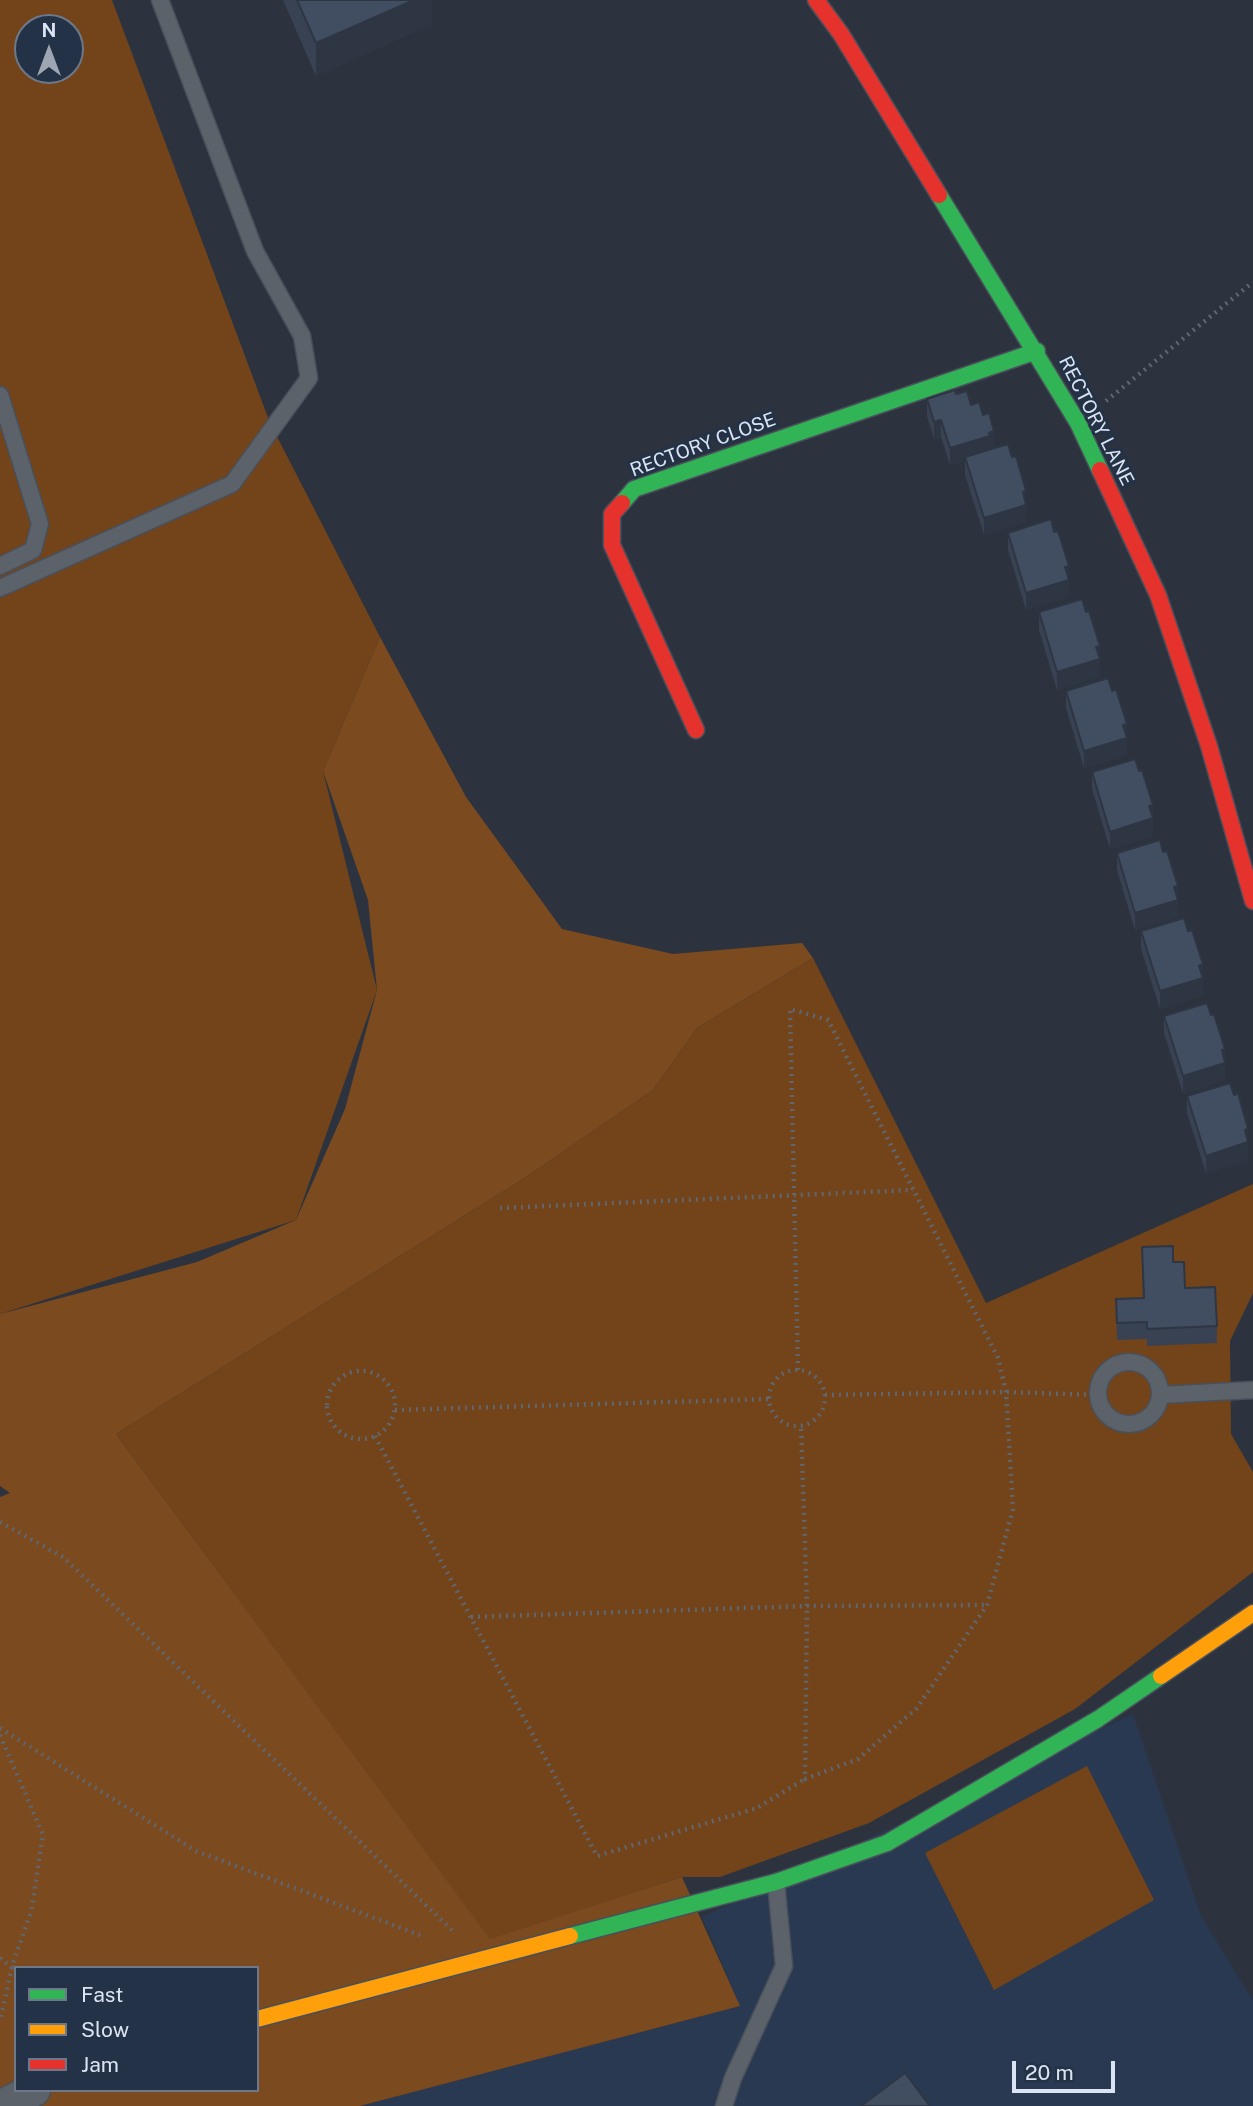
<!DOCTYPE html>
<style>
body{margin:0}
#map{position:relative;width:1253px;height:2106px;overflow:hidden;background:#2c333f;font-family:"Public Sans",sans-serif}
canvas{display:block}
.legend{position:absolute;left:14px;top:1966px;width:245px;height:126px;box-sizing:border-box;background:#243247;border:2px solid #6d798b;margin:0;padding:9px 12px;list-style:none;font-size:21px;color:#dbe4f2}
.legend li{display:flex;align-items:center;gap:14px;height:35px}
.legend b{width:35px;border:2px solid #6d798b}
.north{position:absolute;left:14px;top:14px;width:70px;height:70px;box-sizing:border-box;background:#243247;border:2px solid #6d798b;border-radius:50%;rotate:0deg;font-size:19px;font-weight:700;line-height:28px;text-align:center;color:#dbe4f2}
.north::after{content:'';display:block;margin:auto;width:24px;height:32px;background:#9ea6b3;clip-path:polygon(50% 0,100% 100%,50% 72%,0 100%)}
.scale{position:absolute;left:1012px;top:2061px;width:103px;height:32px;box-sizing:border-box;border:4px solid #dbe4f2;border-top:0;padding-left:9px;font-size:21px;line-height:24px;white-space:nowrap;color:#dbe4f2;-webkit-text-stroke:5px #243247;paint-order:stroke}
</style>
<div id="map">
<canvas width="1253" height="2106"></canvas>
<ul class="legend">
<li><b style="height:9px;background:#30b455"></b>Fast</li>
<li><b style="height:9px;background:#ff9f0a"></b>Slow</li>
<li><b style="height:9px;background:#e5322d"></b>Jam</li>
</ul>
<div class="north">N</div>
<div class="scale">20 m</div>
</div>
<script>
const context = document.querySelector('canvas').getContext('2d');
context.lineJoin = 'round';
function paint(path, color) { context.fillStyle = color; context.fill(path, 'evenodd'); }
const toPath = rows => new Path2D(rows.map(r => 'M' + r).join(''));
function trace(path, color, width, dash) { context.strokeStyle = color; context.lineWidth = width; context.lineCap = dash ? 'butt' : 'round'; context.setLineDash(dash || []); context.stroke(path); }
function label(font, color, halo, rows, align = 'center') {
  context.font = font + ' "Public Sans",sans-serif'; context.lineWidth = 6; context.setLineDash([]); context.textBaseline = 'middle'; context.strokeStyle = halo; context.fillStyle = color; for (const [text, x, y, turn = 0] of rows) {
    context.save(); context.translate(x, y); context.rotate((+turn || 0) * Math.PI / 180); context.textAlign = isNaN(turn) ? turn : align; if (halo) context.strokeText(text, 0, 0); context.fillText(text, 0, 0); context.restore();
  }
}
paint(toPath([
 [1133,1714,1200,1914,1253,2001,1253,2106,360,2106,740,2006,702,1917]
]), '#293952');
paint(toPath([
 [0,0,112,0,270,423,380,637,323,771,377,990,296,1220,0,1314],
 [28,28,70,28,70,70,28,70],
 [813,958,986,1303,1253,1184,1253,1293,1230,1341,1231,1434,1253,1472,1253,1572,1075,1709,869,1823,720,1877,682,1877,490,1940,116,1434,526,1177,653,1090,697,1028],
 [1087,1766,1154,1900,994,1990,925,1853]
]), '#73441a');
paint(toPath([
 [380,637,466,797,562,929,673,954,802,943,813,958,697,1028,653,1090,526,1177,116,1434,490,1939,682,1877,740,2006,360,2106,0,2106,0,1497,10,1493,0,1486,0,1314,197,1262,296,1220,345,1109,377,990,368,900,323,771],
 [16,1968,257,1968,257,2090,16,2090]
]), '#7b4a1f');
const lane = toPath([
 [0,395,40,524,33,550,0,566],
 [0,588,232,484,309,378,302,336,255,251,160,0],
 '1098 1393a31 31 0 1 1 62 0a31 31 0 1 1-62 0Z',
 [1160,1395,1253,1390],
 [724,2106,733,2078,784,1966,776,1882]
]);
const street = toPath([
 [2,2106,34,2090]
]);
const fast = toPath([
 [939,195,1078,423,1100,470],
 [622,503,634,489,1037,351],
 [570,1936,776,1882,887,1843,1098,1719,1161,1676]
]);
const slow = toPath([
 [1161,1676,1253,1613],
 [257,2019,570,1936]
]);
const jam = toPath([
 [816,0,841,34,939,195],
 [1100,470,1158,595,1209,746,1253,901],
 [622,503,612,514,612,545,696,730]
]);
trace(lane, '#49505b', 19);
trace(street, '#49505b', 35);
trace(fast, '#49505b', 19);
trace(slow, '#49505b', 19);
trace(jam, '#49505b', 19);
trace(toPath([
 [1106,401,1253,282],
 [500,1208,913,1190],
 [798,1370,790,1009,828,1020,998,1358,1006,1392,1013,1509,987,1605,917,1708,858,1759,805,1779,807,1606,801,1425],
 '769 1398a28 28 0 1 1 56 0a28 28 0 1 1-56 0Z',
 '327 1405a34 34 0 1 1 68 0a34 34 0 1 1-68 0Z',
 [825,1395,1006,1392,1098,1395],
 [395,1410,769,1399],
 [375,1436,597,1856,757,1808,805,1779],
 [0,1522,63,1557,453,1931],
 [471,1617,807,1606,987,1605],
 [0,1728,196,1851,425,1937],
 [0,1735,43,1835,31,1912,12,1966,0,2022],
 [0,1958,16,1971]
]), '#61666e', 4.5, [2, 5]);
trace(lane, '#5c626a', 16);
trace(street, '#5c626a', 32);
trace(fast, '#30b455', 16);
trace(slow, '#ff9f0a', 16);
trace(jam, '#e5322d', 16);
paint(toPath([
 [283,0,432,0,432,24,316,76],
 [956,394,994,448,1026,522,984,535,965,475,965,461,950,465,941,437,934,439,927,416,927,399],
 [1054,532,1069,566,1069,597,1026,610,1008,550,1008,533],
 [1039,612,1100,646,1100,676,1057,690,1039,630],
 [1066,691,1112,691,1127,724,1127,755,1084,768,1066,708],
 [1092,772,1153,836,1110,849,1092,789],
 [1163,852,1178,886,1178,917,1135,930,1117,870,1117,853],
 [1141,931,1203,995,1160,1009,1141,949],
 [1211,1015,1225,1049,1225,1080,1183,1094,1164,1033,1164,1016],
 [1187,1096,1248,1129,1248,1160,1206,1173,1187,1113],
 [1142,1247,1173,1262,1185,1288,1217,1326,1217,1343,1147,1346,1147,1339,1117,1340,1116,1299,1143,1298]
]), '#384253');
paint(toPath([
 [414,0,432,0,432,24,316,76,316,43],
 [941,420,941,437,934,439,934,422],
 [994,431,994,448,965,457,965,461,950,465,950,448],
 [1026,491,1026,522,984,535,984,518,1023,492],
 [1069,566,1069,597,1026,610,1026,593,1065,567],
 [1100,646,1100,676,1057,690,1057,672,1096,647],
 [1127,724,1127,755,1084,768,1084,751,1123,725],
 [1153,805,1153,836,1110,849,1110,832,1149,806],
 [1178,886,1178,917,1135,930,1135,913,1174,887],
 [1203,964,1203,995,1160,1009,1160,991,1199,966],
 [1225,1049,1225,1080,1183,1094,1183,1076,1222,1050],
 [1248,1129,1248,1160,1206,1173,1206,1156,1245,1130]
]), '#2e3643');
const building = toPath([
 [297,0,414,0,316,43,297,0],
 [955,390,956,394,967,391,971,405,979,402,983,415,989,413,994,431,989,433,990,436,950,448,941,420,934,422,927,399,955,390],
 [1008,444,1012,457,1016,456,1026,491,1023,492,1026,505,984,518,965,457,1008,444],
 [1051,519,1054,532,1058,531,1069,566,1065,567,1069,580,1026,593,1008,533,1051,519],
 [1082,599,1086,612,1089,611,1100,646,1096,647,1100,659,1057,672,1039,612,1082,599],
 [1108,678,1112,691,1116,689,1127,724,1123,725,1127,738,1084,751,1066,691,1108,678],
 [1135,759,1139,771,1142,770,1153,805,1149,806,1153,818,1110,832,1092,772,1135,759],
 [1160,840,1163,852,1167,851,1178,886,1174,887,1178,900,1135,913,1117,853,1160,840],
 [1184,918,1188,931,1192,930,1203,964,1199,966,1203,978,1160,991,1141,931,1184,918],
 [1207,1003,1211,1015,1214,1014,1225,1049,1222,1050,1225,1063,1183,1076,1164,1016,1207,1003],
 [1230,1083,1234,1095,1238,1093,1248,1129,1245,1130,1248,1142,1206,1156,1187,1096,1230,1083],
 [1173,1246,1173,1262,1184,1262,1185,1288,1215,1287,1217,1326,1147,1329,1147,1322,1117,1323,1116,1299,1144,1298,1142,1247,1173,1246],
 [905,2073,930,2106,861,2106,905,2073]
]);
paint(building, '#414d60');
trace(building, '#2e3643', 2);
label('19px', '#dbe4f2', '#243247', [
 ["RECTORY LANE",1096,421,63],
 ["RECTORY CLOSE",703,445,-20]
]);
</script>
